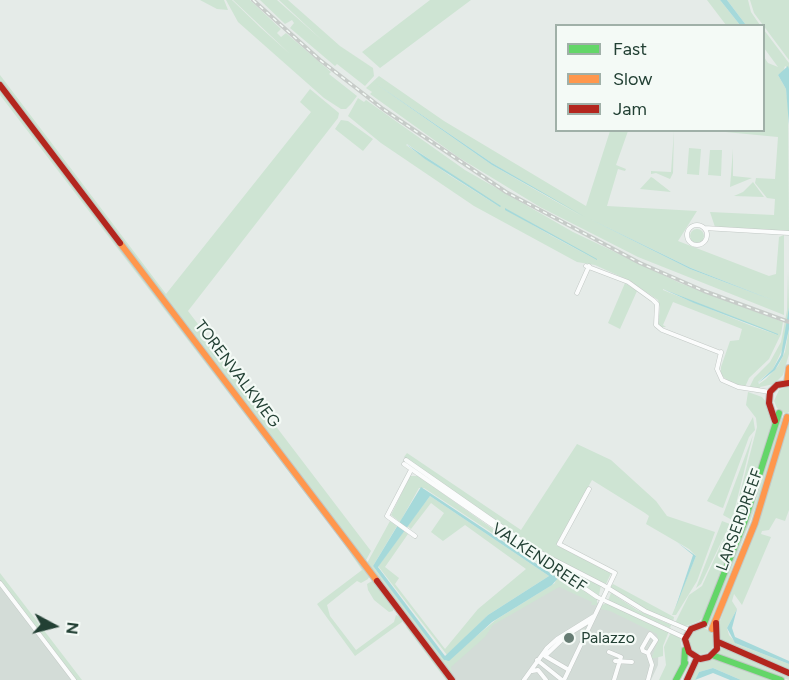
<!DOCTYPE html>
<style>
body{margin:0}
#map{position:relative;width:789px;height:680px;overflow:hidden;background:#e5ebe8;font-family:Figtree,sans-serif}
canvas{display:block}
.legend{position:absolute;left:555px;top:24px;width:210px;height:108px;box-sizing:border-box;background:#f4faf6;border:2px solid #a0b0a8;margin:0;padding:8px 10px;list-style:none;font-size:18px;color:#224034}
.legend li{display:flex;align-items:center;gap:12px;height:30px}
.legend b{width:30px;border:2px solid #a0b0a8}
.north{position:absolute;left:24px;top:596px;width:60px;height:60px;-webkit-text-stroke:4px #f4faf6;paint-order:stroke;rotate:97deg;font-size:16px;font-weight:700;line-height:24px;text-align:center;color:#224034}
.north::after{content:'';display:block;margin:auto;width:21px;height:27px;background:#224034;clip-path:polygon(50% 0,100% 100%,50% 72%,0 100%)}
</style>
<div id="map">
<canvas width="789" height="680"></canvas>
<ul class="legend">
<li><b style="height:8px;background:#63d668"></b>Fast</li>
<li><b style="height:8px;background:#ff974d"></b>Slow</li>
<li><b style="height:8px;background:#b3261e"></b>Jam</li>
</ul>
<div class="north">N</div>
</div>
<script>
const context = document.querySelector('canvas').getContext('2d');
context.lineJoin = 'round';
function paint(path, color) { context.fillStyle = color; context.fill(path, 'evenodd'); }
const toPath = rows => new Path2D(rows.map(r => 'M' + r).join(''));
function trace(path, color, width, dash) { context.strokeStyle = color; context.lineWidth = width; context.lineCap = dash ? 'butt' : 'round'; context.setLineDash(dash || []); context.stroke(path); }
function label(font, color, halo, rows, align = 'center') {
  context.font = font + ' Figtree,sans-serif'; context.lineWidth = 4.5; context.setLineDash([]); context.textBaseline = 'middle'; context.strokeStyle = halo; context.fillStyle = color; for (const [text, x, y, turn = 0] of rows) {
    context.save(); context.translate(x, y); context.rotate((+turn || 0) * Math.PI / 180); context.textAlign = isNaN(turn) ? turn : align; if (halo) context.strokeText(text, 0, 0); context.fillText(text, 0, 0); context.restore();
  }
}
paint(toPath([
 [0,578,77,680,0,680],
 [563,582,594,601,659,630,658,665,651,680,447,680,440,670,495,621]
]), '#d3dcd7');
paint(toPath([
 [200,0,224,0,228,10,217,9],
 [226,0,232,0,261,28,290,54,233,0,250,0,281,29,277,33,281,37,286,33,331,72,329,74,357,96,351,104,346,109,341,109,324,98,238,22],
 [260,0,277,0,323,41,279,0,288,0,340,46,373,68,374,76,365,86,337,64,335,66,290,28,294,23,292,20,285,24],
 [430,0,471,0,380,68,362,52],
 [707,0,720,0,740,25,726,25],
 [727,0,748,0,751,12,760,25,746,25],
 [750,0,789,0,789,60,754,13],
 [764,30,789,63,789,69,785,66,783,73,778,75,786,89,788,106,789,231,715,227,710,212,774,215,775,199,767,198,755,183,756,178,775,179,778,137,715,131,764,130,764,57,768,63,778,67,764,48],
 [0,75,166,294,311,112,300,102,310,89,339,113,338,118,188,311,371,551,365,562,0,84],
 [379,76,444,121,586,206,610,131,628,131,616,165,626,169,625,171,618,169,607,206,697,211,678,241,769,276,776,274,779,237,784,235,784,315,638,257,540,207,458,157,370,94,372,92,366,88],
 [375,83,492,163,583,217,492,165],
 [590,219,691,268,775,301,690,269],
 [0,88,323,513,321,514,0,95],
 [358,98,364,102,366,100,465,170,573,232,680,283,783,322,781,334,769,359,749,378,745,387,732,384,721,375,721,367,730,341,739,340,742,329,673,302,663,325,666,327,661,327,658,324,660,307,658,300,628,280,595,265,577,262,474,206,381,143,348,116],
 [406,145,407,144,500,207,449,175],
 [505,209,506,209,597,260,552,236],
 [663,290,663,289,778,335,752,326],
 [341,120,348,121,373,139,363,151,335,129],
 [674,131,673,173,670,179,656,173,651,174,651,171,671,172],
 [689,148,701,149,699,175,687,174],
 [733,149,733,176,752,178,730,187],
 [710,150,722,150,721,176,708,175],
 [651,177,653,178,671,192,640,189],
 [753,182,764,197,734,196,743,192],
 '690 236a7 7 0 1 1 14 0a7 7 0 1 1-14 0Z',
 [788,271,789,307,783,348,773,369,758,382,759,384,766,379,778,366,785,352,789,329,789,354,783,375,774,384,760,387,761,391,749,388,754,378,770,362,781,342,787,310],
 [625,283,637,291,620,329,608,323],
 [789,386,789,412,786,414,777,408,774,401,779,390],
 [748,392,762,397,767,403,773,421,771,430,741,527,705,615,699,621,686,626,675,623,689,595,702,586,734,516,757,427,756,418,746,405],
 [753,417,755,430,749,437,723,508,720,507,707,501],
 [780,417,784,419,772,464,710,626,706,623,756,500],
 [789,423,789,510,785,521,776,518,769,530,762,531,761,534,771,537,742,605,734,594,732,601,737,609,727,628,729,635,737,644,789,664,789,670,727,644,721,640,717,629,769,487],
 [753,435,736,504,732,520,723,515],
 [577,444,611,460,656,501,667,516,715,532,697,581,676,615,672,615,696,556,689,549,646,524,649,516,645,513,592,480,556,545,611,573,606,584,566,567,524,542,404,457,407,453,521,530],
 [410,476,418,476,507,539,569,577,597,599,597,605,591,605,592,602,559,587,493,625,485,637,451,667,452,673,450,674,366,565,390,521,397,526,373,566,446,661,497,619,555,583,556,575,424,488,419,488,400,522,391,515],
 [430,496,549,576,488,615,447,655,378,566,404,531,408,534,385,567,399,578,395,584,445,649,478,609,526,569,465,525,443,541,431,532,444,513,431,503,411,529,407,526],
 [325,517,371,574,368,579,361,583,357,581,327,605,330,616,356,650,394,622,396,615,403,618,402,622,355,656,317,604,362,570],
 [722,521,730,524,701,584,696,588],
 [556,565,601,585,599,595,597,597],
 [0,573,82,680,76,680,0,580],
 [372,581,376,582,394,607,393,611,389,612,374,600,368,590,367,584],
 [613,584,674,617,673,622,641,608,613,589,610,587],
 [611,593,637,610,671,625,670,628,608,601],
 [607,603,669,631,663,646,663,656,651,659,658,641,657,634,610,611,601,609,602,605],
 [410,626,450,680,446,680,406,627],
 '688 641a13 13 0 1 1 26 0a13 13 0 1 1-26 0Z',
 [671,632,680,638,684,658,674,680,659,680,666,665,664,647],
 [721,646,789,674,789,680,718,654],
 [712,657,774,680,741,680,713,668,699,672,695,680,689,680,698,663]
]), '#cee4d3');
paint(toPath([
 [720,0,727,0,746,25,740,25],
 [788,66,789,69,789,125,786,89,778,75],
 [375,83,492,163,585,217,492,165],
 [406,144,501,206,500,207,425,159],
 [505,208,597,259,597,260,505,210],
 [590,219,691,268,775,301,690,269],
 [663,289,778,334,778,335,694,303],
 [789,307,789,329,783,356,775,370,757,384,773,369,781,355],
 [421,487,558,578,552,585,492,622,449,661,444,660,373,566],
 [430,496,549,576,488,615,445,656,378,567],
 [677,542,696,556,675,609,693,555],
 [737,609,732,628,735,637,789,661,789,664,735,643,727,628],
 [713,668,741,680,730,680,713,673,695,680,699,672]
]), '#a5d9da');
const street = toPath([
 '687 235a10 10 0 1 1 20 0a10 10 0 1 1-20 0Z',
 [704,228,789,233],
 [586,266,628,282,653,300,657,304,656,325,662,330,721,353],
 [577,293,589,266],
 [721,352,717,369,722,380,738,387,770,392],
 [406,460,535,550,603,585,645,611,687,629],
 [404,464,597,597,683,637],
 [411,470,387,516,415,536],
 [0,583,74,680],
 [609,652,621,657,614,680],
 [537,660,562,680],
 [615,661,632,662],
 [569,670,545,656,567,635,588,622,591,623],
 [532,671,538,670,546,680],
 [524,680,547,648,557,639,594,616],
 [564,680,615,573,559,544,589,489],
 [648,680,652,665,648,653,643,651,642,648,650,634,656,640,648,653]
]);
const fast = toPath([
 [704,624,744,523,779,413],
 [712,655,781,680],
 [684,664,685,650],
 [676,680,685,663]
]);
const slow = toPath([
 [120,243,377,581],
 [787,383,789,368],
 [712,629,755,523,787,417]
]);
const jam = toPath([
 [0,85,120,243],
 [775,421,769,403,770,392,777,385,789,383],
 [377,581,452,680],
 [704,624,691,629,685,639,689,652,700,659,709,657,717,649,716,623],
 [718,642,789,673],
 [687,680,697,658]
]);
trace(street, '#c2c8c5', 5);
trace(fast, '#c1c8c5', 8);
trace(slow, '#c1c8c5', 8);
trace(jam, '#c1c8c5', 8);
trace(street, '#fbfcfc', 4);
trace(fast, '#63d668', 6);
trace(slow, '#ff974d', 6);
trace(jam, '#b3261e', 6);
const rail = toPath([
 [253,0,320,60,383,109,506,192,640,263,704,291,789,322]
]);
trace(rail, '#c7ccc9', 4);
trace(rail, '#f4faf6', 1.5, [4.5]);
for (const [x, y, r, color] of [
 [569,638,6,"#667c73"]
]) { const dot = new Path2D(); dot.arc(x, y, r, 0, 2 * Math.PI); context.fillStyle = color; context.fill(dot); trace(dot, '#f4faf6', 2); }
label('16px', '#224034', '#f4faf6', [
 ["TORENVALKWEG",237,374,53],
 ["LARSERDREEF",740,520,-70],
 ["VALKENDREEF",539,558,34]
]);
label('16px', '#224034', '#f4faf6', [
 ["Palazzo",581,638]
], 'left');
</script>
